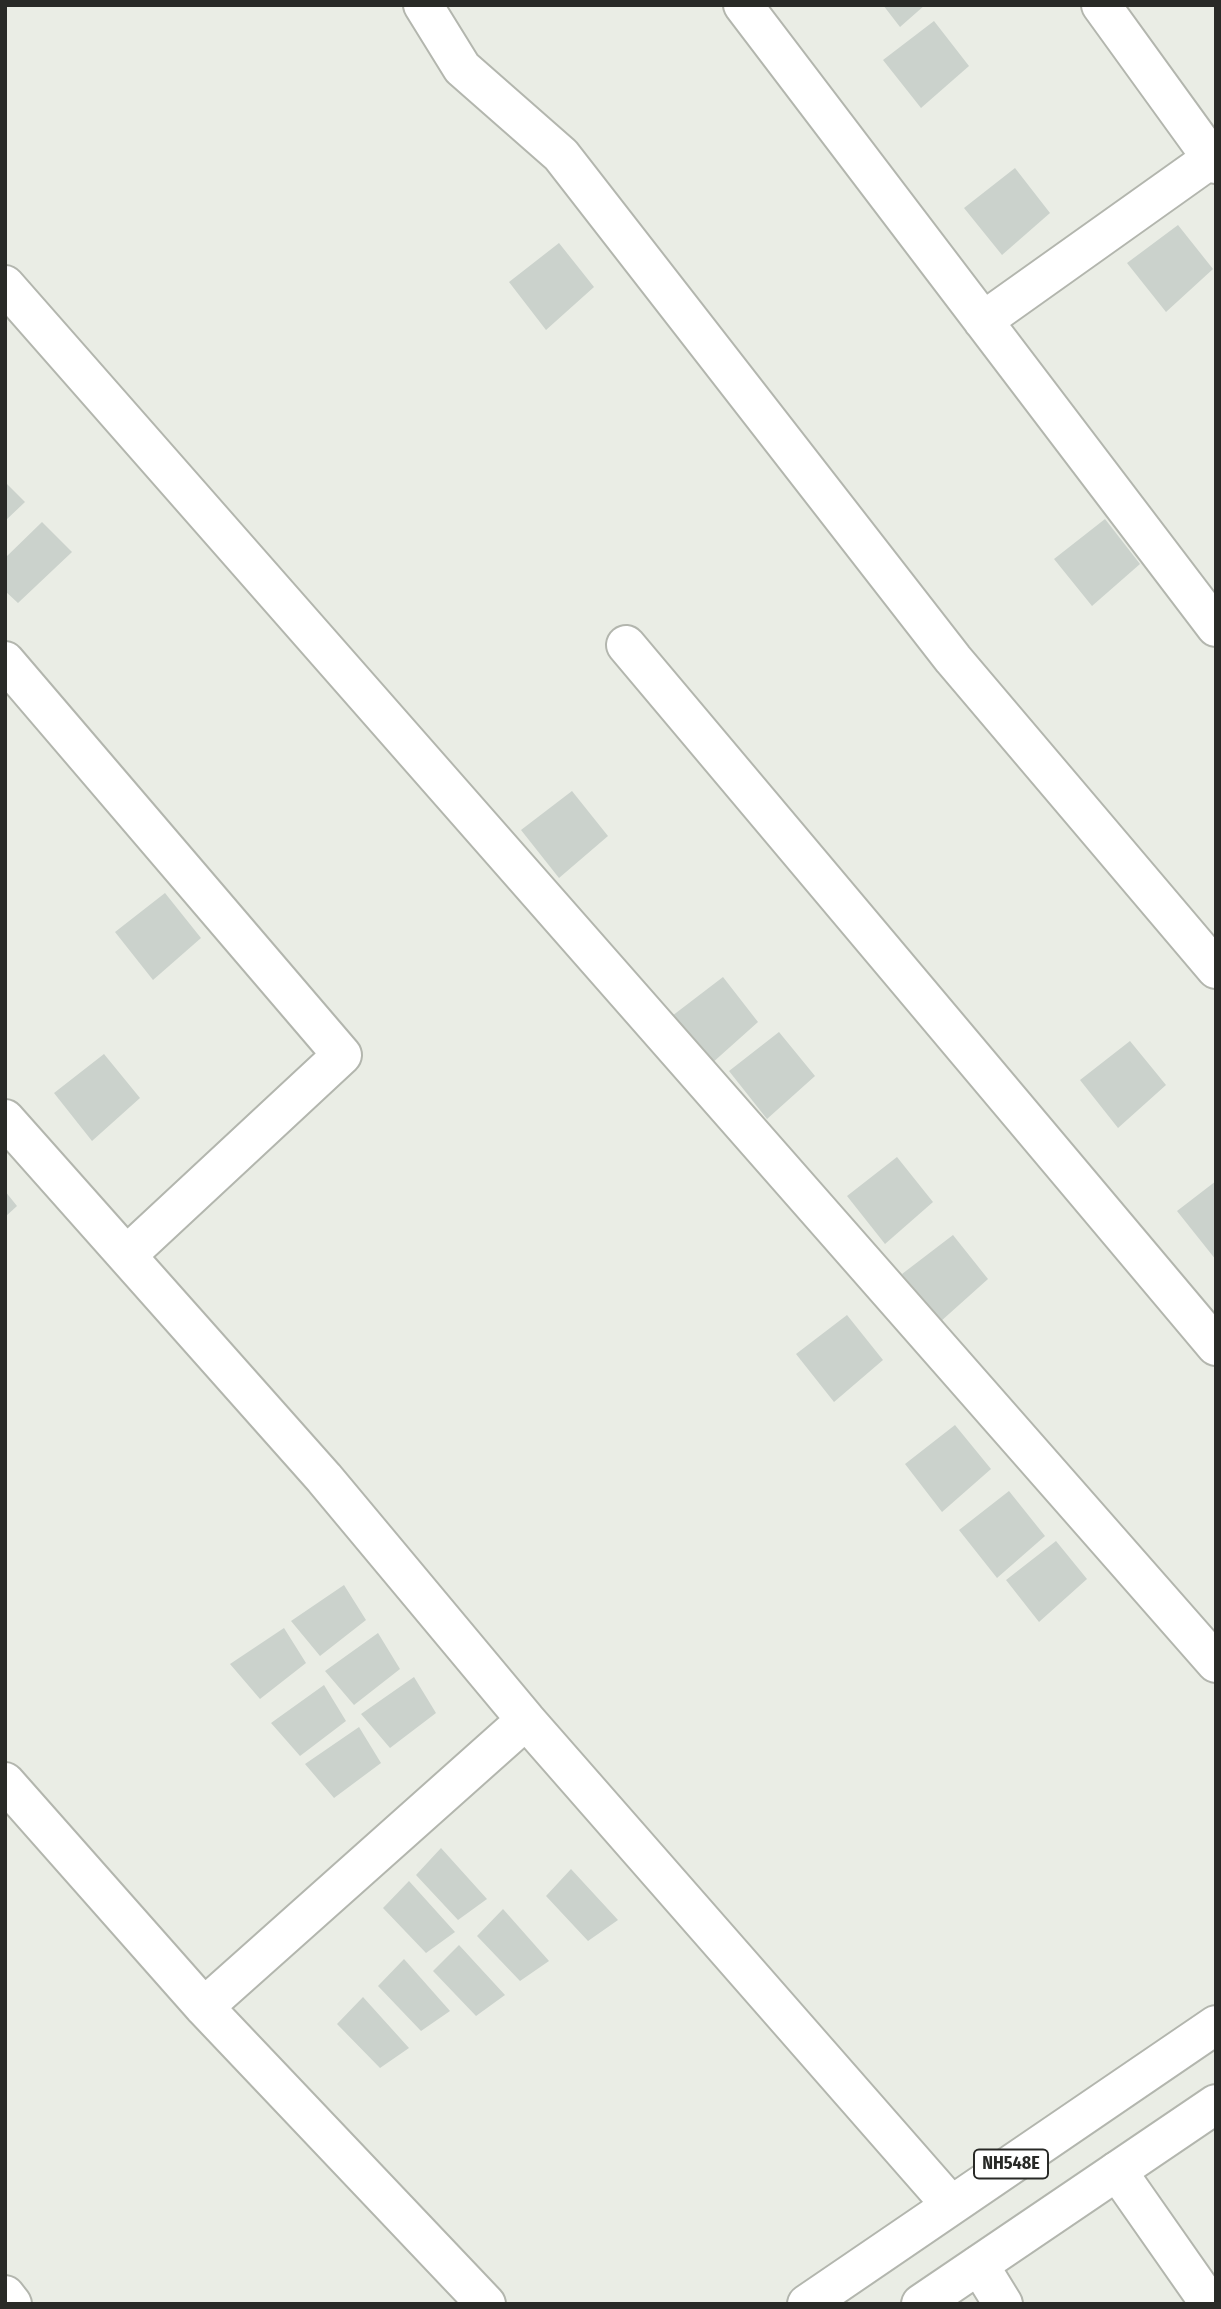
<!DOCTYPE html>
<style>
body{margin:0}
#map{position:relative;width:1221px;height:2309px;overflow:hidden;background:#eaede5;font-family:"Fira Sans Condensed",sans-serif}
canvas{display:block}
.frame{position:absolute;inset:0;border:7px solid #292a27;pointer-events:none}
</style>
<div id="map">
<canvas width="1221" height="2309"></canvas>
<div class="frame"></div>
</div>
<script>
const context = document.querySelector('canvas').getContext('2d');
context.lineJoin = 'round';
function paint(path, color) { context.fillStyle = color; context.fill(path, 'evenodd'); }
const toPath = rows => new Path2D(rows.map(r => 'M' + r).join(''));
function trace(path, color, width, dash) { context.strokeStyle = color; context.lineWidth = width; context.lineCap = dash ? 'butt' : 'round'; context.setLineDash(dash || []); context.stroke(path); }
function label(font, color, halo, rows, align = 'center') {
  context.font = font + ' "Fira Sans Condensed",sans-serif'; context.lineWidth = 5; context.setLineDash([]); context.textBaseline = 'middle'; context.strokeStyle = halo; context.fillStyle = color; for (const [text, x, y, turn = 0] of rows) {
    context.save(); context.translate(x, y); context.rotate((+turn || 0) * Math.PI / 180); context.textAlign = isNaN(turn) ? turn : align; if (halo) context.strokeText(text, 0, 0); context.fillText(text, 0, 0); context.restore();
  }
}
paint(toPath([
 [883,5,925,5,900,27],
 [934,21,969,66,921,108,883,60],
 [1015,168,1050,213,1002,255,964,208],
 [1178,225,1213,269,1166,312,1127,263],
 [559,243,594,287,546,330,509,282],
 [5,482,25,502,5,521],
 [1105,519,1140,564,1092,606,1054,559],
 [42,522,72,552,18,603,5,591,5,558],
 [572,791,608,836,559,878,521,830],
 [165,893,201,938,153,980,115,932],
 [723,977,758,1022,711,1064,672,1016],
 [779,1032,815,1076,767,1119,729,1071],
 [1130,1041,1166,1085,1118,1128,1080,1080],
 [104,1054,140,1098,92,1141,54,1093],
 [897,1157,933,1202,885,1244,847,1196],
 [1216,1181,1216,1260,1177,1211],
 [5,1191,17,1206,5,1217],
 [953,1235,988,1279,940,1322,902,1274],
 [847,1315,883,1360,834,1402,796,1354],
 [955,1425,991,1469,942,1512,905,1464],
 [1009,1491,1045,1536,997,1578,959,1530],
 [1056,1541,1087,1579,1039,1622,1006,1580],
 [344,1585,366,1620,320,1656,291,1621],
 [284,1628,306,1663,260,1699,230,1664],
 [378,1633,400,1669,354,1705,325,1671],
 [414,1677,436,1713,390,1748,361,1714],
 [324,1685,346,1721,300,1756,271,1723],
 [359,1727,381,1763,334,1798,305,1764],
 [441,1848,487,1899,458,1920,416,1875],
 [571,1869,618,1920,588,1941,546,1896],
 [409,1881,455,1932,426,1953,383,1908],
 [503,1909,549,1961,520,1981,477,1936],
 [459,1945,505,1995,476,2016,433,1971],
 [404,1959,450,2011,421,2031,378,1986],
 [363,1997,409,2048,380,2068,337,2024]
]), '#cbd2cc');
const minor = toPath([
 [423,5,462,68,561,155,953,659,1216,969],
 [743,5,1216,627],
 [1101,5,1216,164],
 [5,285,1216,1663],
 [983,321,1212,158],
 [626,645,1216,1346],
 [5,661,342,1055,127,1255],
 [5,1119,324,1478,526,1720,951,2205],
 [5,1782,204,2007,486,2304],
 [204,2007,526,1720],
 [1117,2171,1210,2304],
 [979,2265,1003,2304],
 [5,2295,12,2304]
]);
const highway = toPath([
 [807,2304,1216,2025],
 [921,2304,1216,2104]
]);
trace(minor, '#b3b6ae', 42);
trace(highway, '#b3b6ae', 42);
trace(minor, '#fff', 38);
trace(highway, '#fff', 38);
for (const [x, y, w] of [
 [1011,2164,74]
]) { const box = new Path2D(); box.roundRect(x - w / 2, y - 14.5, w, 29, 5); context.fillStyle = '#fff'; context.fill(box); trace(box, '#292a27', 2); }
label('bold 18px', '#292a27', null, [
 ["NH548E",1011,2164]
]);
</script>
